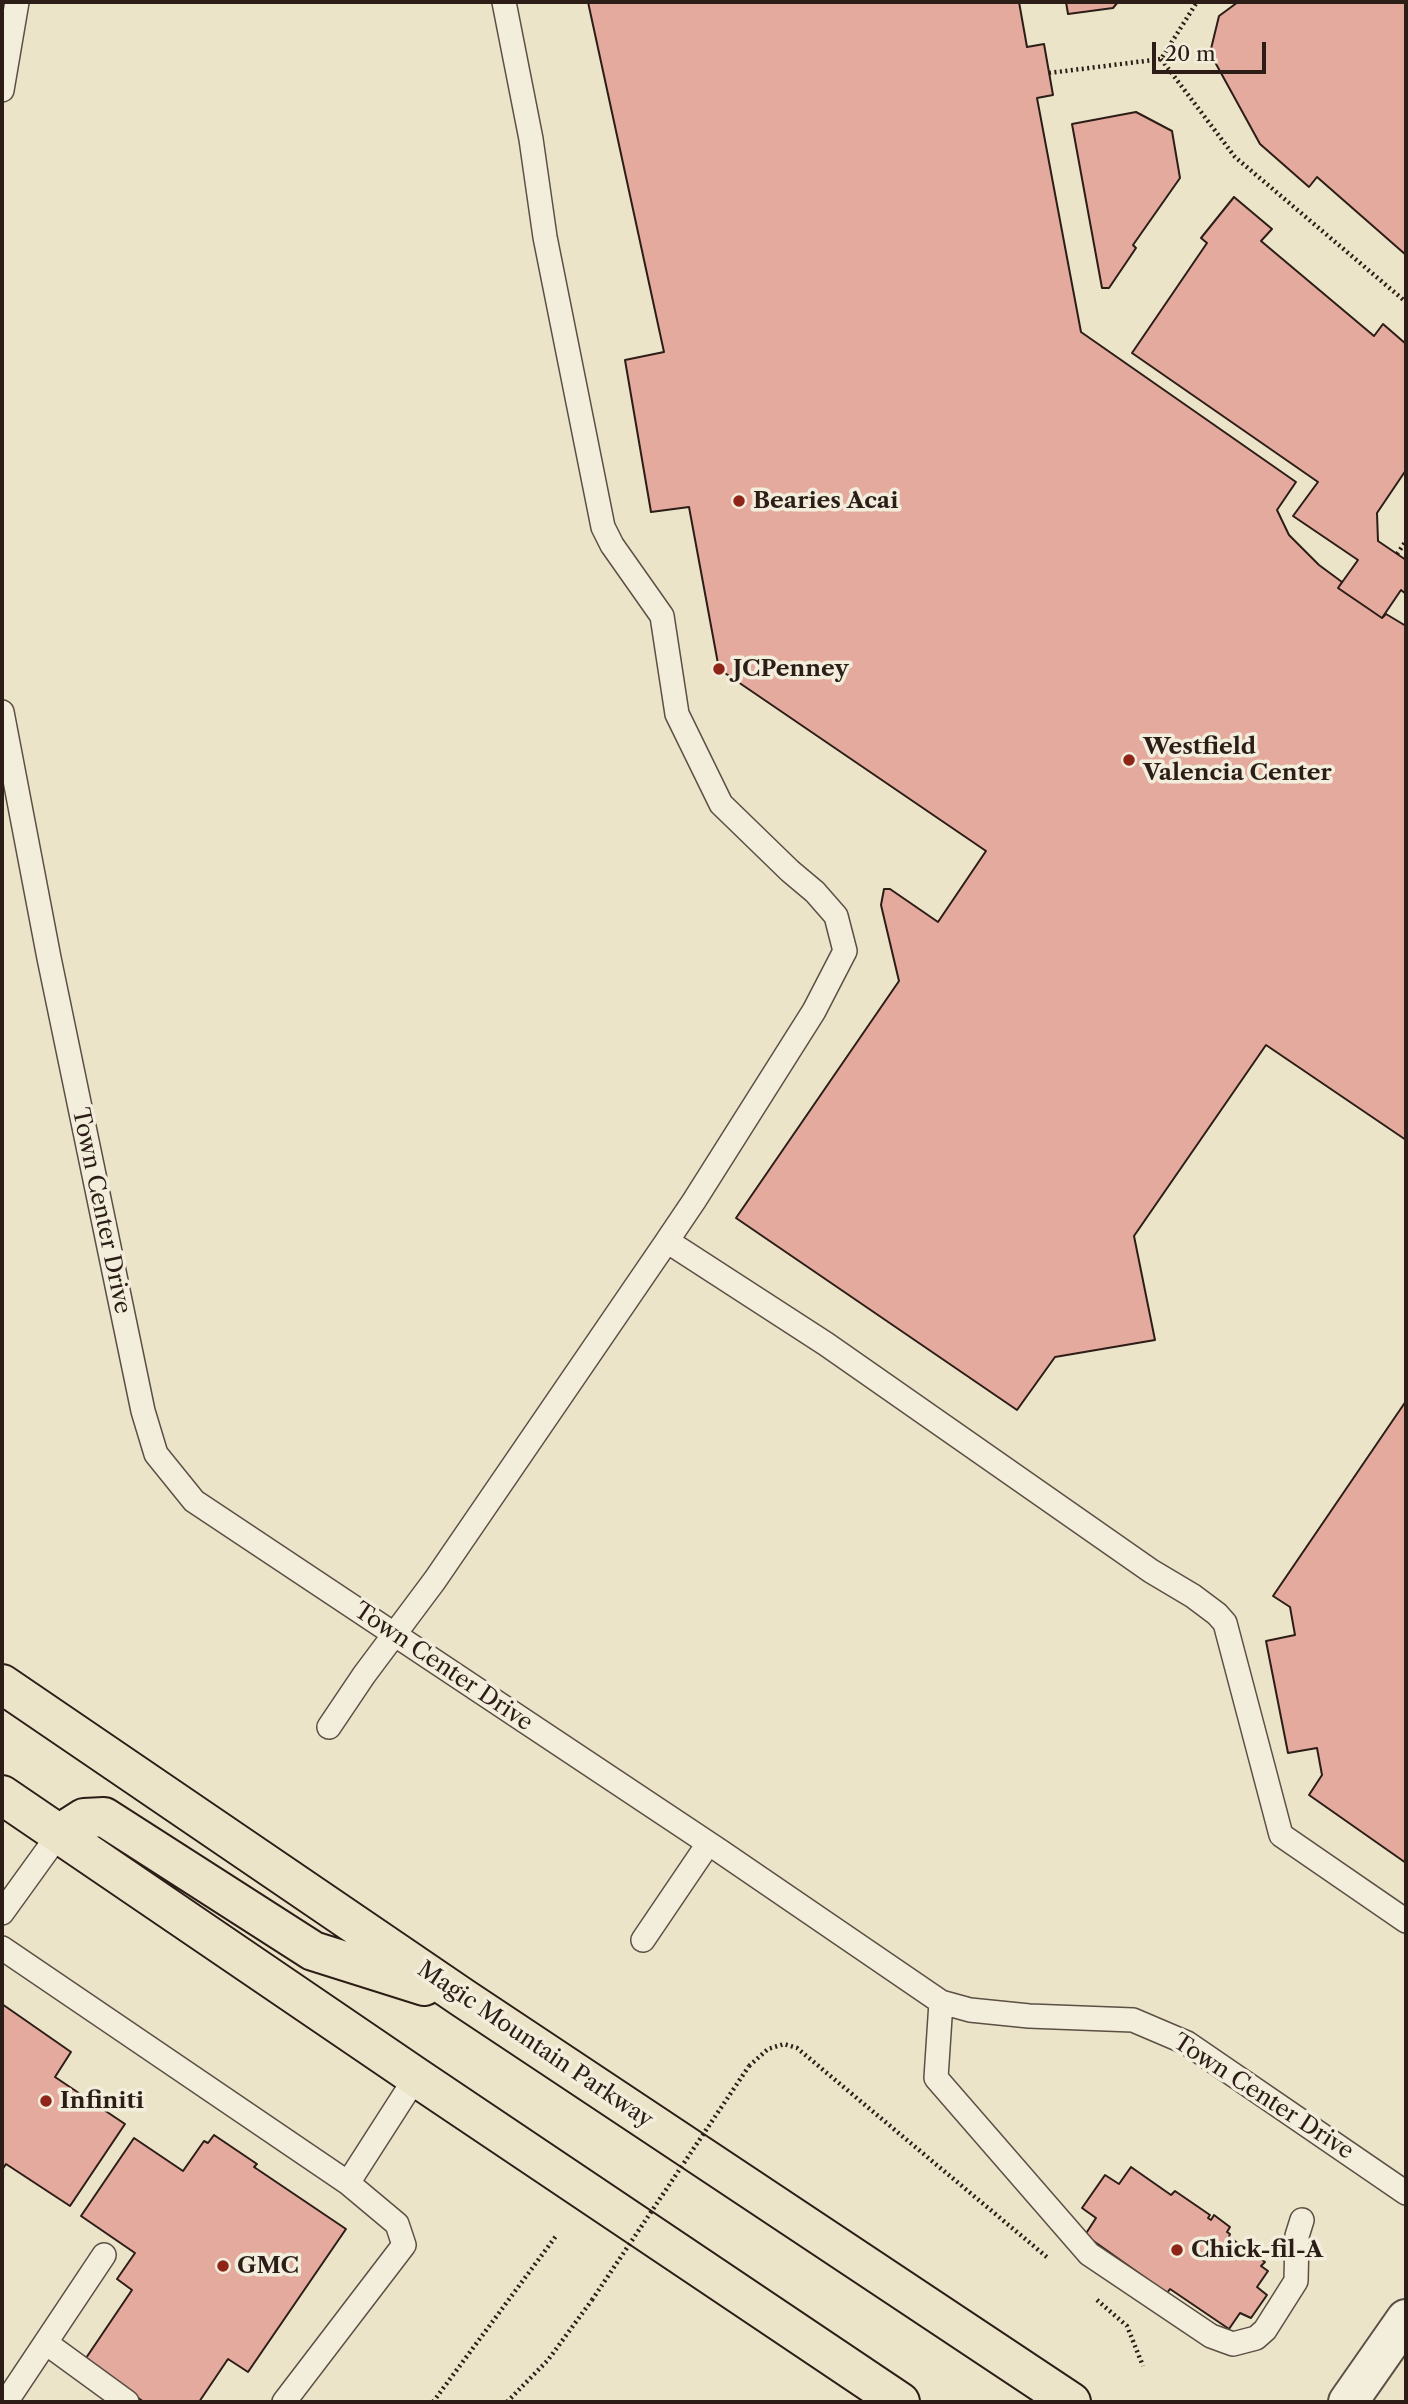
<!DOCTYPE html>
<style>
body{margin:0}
#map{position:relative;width:1408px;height:2404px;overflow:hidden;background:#ece4c9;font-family:"Libre Caslon Text",serif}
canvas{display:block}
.frame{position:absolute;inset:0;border:4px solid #2c1d17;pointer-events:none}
.scale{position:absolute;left:1152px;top:42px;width:114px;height:32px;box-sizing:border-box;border:4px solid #2c1d17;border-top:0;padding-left:9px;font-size:21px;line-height:24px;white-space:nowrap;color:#2c1d17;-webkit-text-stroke:5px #f3eddc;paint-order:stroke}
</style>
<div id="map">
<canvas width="1408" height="2404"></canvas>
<div class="frame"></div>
<div class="scale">20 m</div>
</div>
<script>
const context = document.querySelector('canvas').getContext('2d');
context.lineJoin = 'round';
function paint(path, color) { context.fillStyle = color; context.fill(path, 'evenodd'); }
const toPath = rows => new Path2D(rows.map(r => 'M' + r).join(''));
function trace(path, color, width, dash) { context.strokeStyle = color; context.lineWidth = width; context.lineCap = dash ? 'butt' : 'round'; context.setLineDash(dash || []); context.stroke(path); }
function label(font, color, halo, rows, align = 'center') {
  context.font = font + ' "Libre Caslon Text",serif'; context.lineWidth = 7; context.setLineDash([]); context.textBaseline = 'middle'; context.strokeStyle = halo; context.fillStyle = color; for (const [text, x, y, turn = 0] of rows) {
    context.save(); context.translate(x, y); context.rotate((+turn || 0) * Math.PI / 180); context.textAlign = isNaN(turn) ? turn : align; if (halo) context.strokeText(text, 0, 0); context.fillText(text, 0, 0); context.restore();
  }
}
const building = toPath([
 [588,2,1019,2,1027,47,1044,44,1053,95,1037,98,1081,332,1296,482,1277,510,1289,535,1319,565,1342,582,1338,588,1382,618,1386,614,1406,626,1406,1140,1266,1045,1134,1236,1155,1340,1055,1357,1017,1410,736,1218,899,981,881,905,884,889,890,889,938,922,986,851,719,669,689,507,651,512,625,360,664,352,588,2],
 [1066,2,1118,2,1113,8,1068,14,1066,2],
 [1238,2,1406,2,1406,255,1317,177,1309,187,1260,144,1210,53,1219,16,1238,2],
 [1136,112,1172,131,1180,178,1133,245,1136,248,1109,288,1102,288,1072,124,1136,112],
 [1234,197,1272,229,1261,241,1374,336,1383,324,1406,344,1406,470,1377,513,1378,541,1406,560,1406,594,1401,590,1382,618,1338,588,1358,560,1293,516,1318,482,1132,353,1207,243,1201,238,1234,197],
 [1406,1401,1406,1863,1309,1795,1322,1775,1317,1748,1288,1753,1266,1641,1295,1635,1290,1607,1273,1596,1406,1401],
 [2,2004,71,2052,55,2077,125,2124,70,2206,6,2164,2,2170,2,2004],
 [214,2135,257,2164,254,2167,346,2229,248,2372,228,2359,199,2402,144,2402,84,2361,132,2290,117,2279,135,2253,81,2216,134,2138,183,2171,204,2141,208,2143,214,2135],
 [1131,2167,1171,2195,1175,2191,1210,2215,1208,2218,1211,2220,1214,2215,1230,2227,1227,2232,1230,2234,1229,2237,1265,2262,1261,2266,1268,2271,1257,2287,1267,2295,1251,2318,1240,2313,1229,2329,1170,2289,1167,2293,1085,2235,1096,2218,1082,2208,1105,2175,1119,2184,1131,2167]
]);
paint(building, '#e3aa9d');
trace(building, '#2c1d17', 2);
const service = toPath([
 [504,2,531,139,545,237,603,527,612,545,662,616,677,714,721,804,790,871,815,892,836,916,845,951,814,1011,694,1201,667,1241,826,1344,1151,1571,1193,1596,1217,1614,1225,1623,1281,1835,1406,1921],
 [2,90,17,2],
 [2,712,49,958,143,1411,156,1454,194,1501,720,1851,941,2002,970,2010,1029,2016,1133,2020,1187,2043,1406,2193],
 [329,1727,364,1675,435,1580,667,1241],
 [2,1913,59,1834],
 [643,1940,708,1844],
 [2,1948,348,2183,416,2077],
 [941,2002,936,2078,1089,2254,1211,2336,1233,2344,1256,2338,1265,2330,1296,2281,1297,2236,1302,2220],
 [46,2343,127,2402],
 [6,2402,104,2255],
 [284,2402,404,2245,397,2224,348,2183]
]);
const minor = toPath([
 [1348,2402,1406,2319]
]);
const primary = toPath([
 [2,1684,463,1998,1071,2402],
 [2,1795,416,2077,900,2402],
 [59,1834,84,1818,104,1817,313,1951,424,1986]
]);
trace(service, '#5c4f44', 26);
trace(minor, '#5c4f44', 42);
trace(primary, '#2c1d17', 42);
trace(toPath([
 [1161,59,1235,157,1406,302],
 [1049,73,1161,59,1197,2],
 [1397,554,1406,541],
 [749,2066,768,2049,784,2044,797,2048,1048,2258],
 [1097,2300,1127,2326,1143,2366],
 [433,2402,556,2236],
 [507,2402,548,2360,592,2300]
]), '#2c1d17', 4.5, [2, 3.5]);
trace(service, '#f3eddc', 23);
trace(minor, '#f3eddc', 38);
trace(primary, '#ece4c9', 38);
trace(toPath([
 [592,2300,749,2066]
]), '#2c1d17', 4.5, [2, 3.5]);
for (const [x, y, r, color] of [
 [739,501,7,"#8f2418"],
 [719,669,7,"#8f2418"],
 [1129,760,7,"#8f2418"],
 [46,2101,7,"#8f2418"],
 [1177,2250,7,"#8f2418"],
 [223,2266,7,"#8f2418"]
]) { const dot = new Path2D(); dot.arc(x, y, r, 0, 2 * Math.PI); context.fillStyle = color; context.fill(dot); trace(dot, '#f3eddc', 2.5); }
label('bold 23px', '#2c1d17', '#f3eddc', [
 ["Bearies Acai",753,501],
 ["JCPenney",733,669],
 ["Westfield",1143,747],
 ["Valencia Center",1143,773],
 ["Infiniti",60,2101],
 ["Chick-fil-A",1191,2250],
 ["GMC",237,2266]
], 'left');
label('23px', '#2c1d17', '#f3eddc', [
 ["Town Center Drive",101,1211,78],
 ["Town Center Drive",443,1667,34],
 ["Magic Mountain Parkway",535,2045,34],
 ["Town Center Drive",1263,2097,33]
]);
</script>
